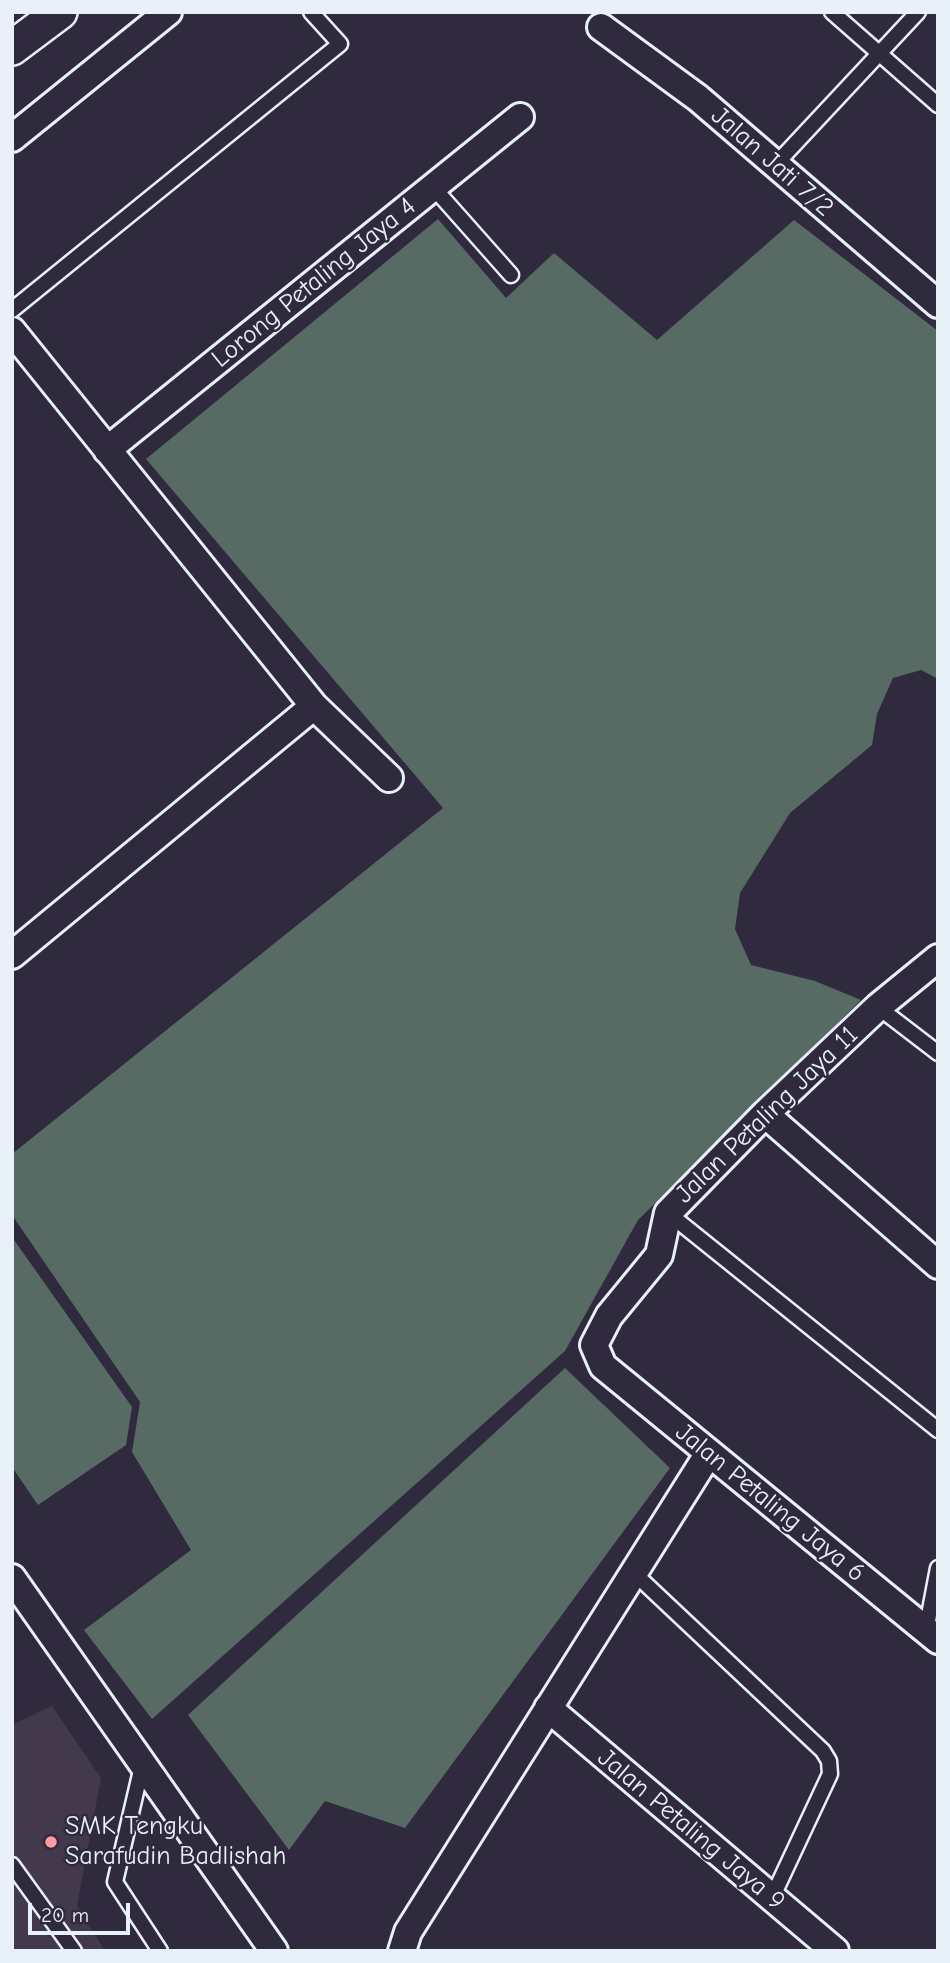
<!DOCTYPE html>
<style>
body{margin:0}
#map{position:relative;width:950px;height:1963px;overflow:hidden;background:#2f2a3d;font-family:"Comic Neue",sans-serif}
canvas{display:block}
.frame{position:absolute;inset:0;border:14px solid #e8f1f8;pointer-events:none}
.scale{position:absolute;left:28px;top:1903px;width:102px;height:32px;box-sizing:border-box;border:4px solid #e8f1f8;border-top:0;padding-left:9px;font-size:21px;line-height:24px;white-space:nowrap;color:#e8f1f8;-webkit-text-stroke:5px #2f2a3d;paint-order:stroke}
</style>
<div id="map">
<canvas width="950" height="1963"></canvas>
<div class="frame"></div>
<div class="scale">20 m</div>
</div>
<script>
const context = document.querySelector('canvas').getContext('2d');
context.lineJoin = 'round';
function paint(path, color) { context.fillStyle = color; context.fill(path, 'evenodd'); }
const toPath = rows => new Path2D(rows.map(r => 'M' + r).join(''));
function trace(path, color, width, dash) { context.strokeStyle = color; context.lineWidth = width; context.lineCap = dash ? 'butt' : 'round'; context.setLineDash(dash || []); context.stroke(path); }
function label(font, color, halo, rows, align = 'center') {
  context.font = font + ' "Comic Neue",sans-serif'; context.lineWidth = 5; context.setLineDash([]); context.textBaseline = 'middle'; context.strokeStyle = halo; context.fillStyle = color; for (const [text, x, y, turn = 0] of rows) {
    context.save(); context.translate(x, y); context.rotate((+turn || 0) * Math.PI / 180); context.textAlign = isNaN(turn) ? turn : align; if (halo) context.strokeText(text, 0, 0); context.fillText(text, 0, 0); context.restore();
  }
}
paint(toPath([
 [52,1706,101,1778,77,1906,105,1951,12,1951,12,1725]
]), '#43394c');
paint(toPath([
 [438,219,506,298,554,253,657,340,794,220,938,331,938,679,921,670,893,678,877,714,872,745,790,813,740,893,735,929,751,965,815,981,861,1000,638,1220,565,1351,152,1719,84,1630,191,1550,132,1452,140,1402,12,1215,12,1154,443,808,146,459],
 [12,1237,132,1407,126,1445,38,1505,12,1467],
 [565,1368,670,1468,405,1828,325,1801,289,1850,188,1715]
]), '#576b64');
const service = toPath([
 [832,12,938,105],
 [775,165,918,12],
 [433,187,511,275],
 [12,310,340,44,311,12],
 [878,1007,938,1053],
 [668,1213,938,1430],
 [634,1573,823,1751,829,1761,830,1774,772,1898],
 [926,1631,938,1568],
 [142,1766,115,1882,160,1951],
 [12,1865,74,1951]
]);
const minor = toPath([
 [601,27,698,98,938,304],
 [12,138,168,12],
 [12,331,314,706,389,778],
 [107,450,520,117],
 [12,955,314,706],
 [938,958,878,1007,765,1114,668,1213,659,1255,609,1316,594,1345,603,1366,938,1640],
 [765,1114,938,1265],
 [12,1578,274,1951],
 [548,1708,835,1951],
 [402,1951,408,1932,709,1453]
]);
const tertiary = toPath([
 [12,48,60,12]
]);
trace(service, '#e8f1f8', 19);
trace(minor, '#e8f1f8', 32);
trace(tertiary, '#e8f1f8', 38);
trace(service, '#2f2a3d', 14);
trace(minor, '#2f2a3d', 26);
trace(tertiary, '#2f2a3d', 33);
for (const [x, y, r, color] of [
 [51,1842,7,"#ff9aa2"]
]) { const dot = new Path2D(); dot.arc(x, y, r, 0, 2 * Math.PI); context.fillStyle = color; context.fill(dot); trace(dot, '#2f2a3d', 2.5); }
label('26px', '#e8f1f8', '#2f2a3d', [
 ["Jalan Jati 7/2",772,162,41],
 ["Lorong Petaling Jaya 4",314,283,-39],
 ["Jalan Petaling Jaya 11",767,1115,-44],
 ["Jalan Petaling Jaya 6",770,1503,39],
 ["Jalan Petaling Jaya 9",691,1830,40]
]);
label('26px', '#e8f1f8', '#2f2a3d', [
 ["SMK Tengku",65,1827],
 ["Sarafudin Badlishah",65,1857]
], 'left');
</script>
